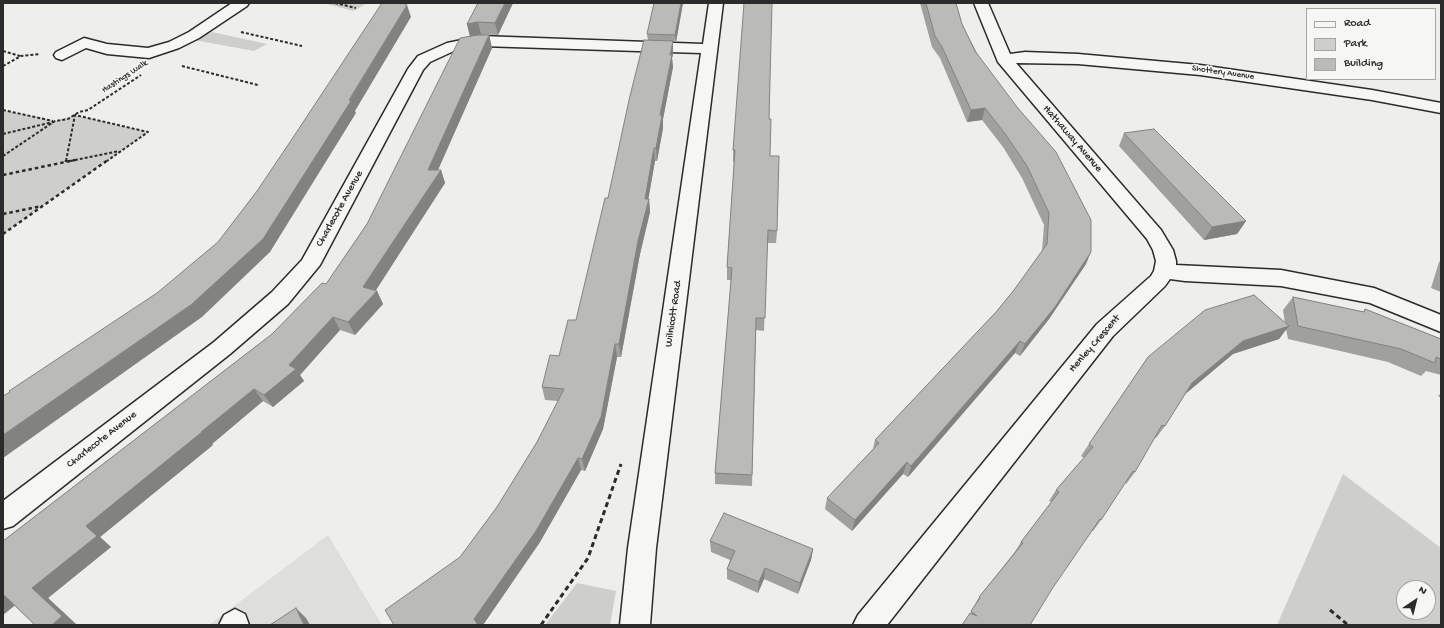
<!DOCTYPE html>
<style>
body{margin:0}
#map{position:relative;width:1444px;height:628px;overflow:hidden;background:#eeeeea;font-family:"Gochi Hand",sans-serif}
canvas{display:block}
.frame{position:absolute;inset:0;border:4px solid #2b2b2b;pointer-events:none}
.legend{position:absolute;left:1306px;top:8px;width:130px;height:72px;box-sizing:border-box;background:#f6f6f2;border:1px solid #a5a5a2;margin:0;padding:5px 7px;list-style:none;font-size:12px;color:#2b2b2b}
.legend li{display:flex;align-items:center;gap:8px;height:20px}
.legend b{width:20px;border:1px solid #a5a5a2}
.north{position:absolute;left:1396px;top:580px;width:40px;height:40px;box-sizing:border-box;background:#f6f6f2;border:1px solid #a5a5a2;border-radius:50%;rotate:35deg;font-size:11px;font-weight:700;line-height:16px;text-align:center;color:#2b2b2b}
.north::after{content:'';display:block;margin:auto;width:14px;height:18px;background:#2b2b2b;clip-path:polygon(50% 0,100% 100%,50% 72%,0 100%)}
</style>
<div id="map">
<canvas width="1444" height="628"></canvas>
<div class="frame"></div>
<ul class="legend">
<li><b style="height:5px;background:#f6f6f2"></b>Road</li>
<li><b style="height:11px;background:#cececa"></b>Park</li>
<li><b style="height:11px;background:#babab7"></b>Building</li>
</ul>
<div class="north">N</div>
</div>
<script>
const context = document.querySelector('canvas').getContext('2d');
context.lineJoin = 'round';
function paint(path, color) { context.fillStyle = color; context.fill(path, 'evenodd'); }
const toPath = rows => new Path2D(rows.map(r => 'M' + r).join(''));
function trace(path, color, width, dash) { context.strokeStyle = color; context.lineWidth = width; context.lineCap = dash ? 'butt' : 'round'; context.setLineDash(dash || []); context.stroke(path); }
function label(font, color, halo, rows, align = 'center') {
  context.font = font + ' "Gochi Hand",sans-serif'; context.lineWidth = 3.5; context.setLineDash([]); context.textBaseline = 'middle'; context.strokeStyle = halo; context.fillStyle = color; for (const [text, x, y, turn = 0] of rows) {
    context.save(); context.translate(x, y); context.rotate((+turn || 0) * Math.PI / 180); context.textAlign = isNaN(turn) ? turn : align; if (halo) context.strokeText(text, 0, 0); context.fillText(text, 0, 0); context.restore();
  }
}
paint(toPath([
 [328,535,382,625,209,625]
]), '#dededb');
paint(toPath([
 [323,3,367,3,354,11],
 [212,32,267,44,254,51,194,40],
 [3,110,55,121,75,115,148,132,3,234],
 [1343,474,1441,548,1441,625,1277,625],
 [1404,588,1428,588,1428,612,1404,612],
 [577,583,616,591,610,625,545,625]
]), '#cececa');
const minor = toPath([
 [232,3,249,3,247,6,199,38,179,48,149,58,107,54,86,48,62,60,56,58,54,55,56,52,84,38,107,44,148,48,169,42,189,32,232,3],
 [709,3,723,3,656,548,650,625,620,625,628,548,701,53,481,46,456,50,430,62,423,70,320,265,288,304,230,354,13,526,3,529,3,501,214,342,272,292,302,260,408,69,418,56,447,43,481,36,703,44,709,3],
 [974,3,988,3,1010,54,1025,52,1078,54,1200,65,1372,90,1441,103,1441,113,1372,100,1200,75,1078,64,1016,63,1161,230,1173,250,1176,261,1176,265,1281,270,1374,288,1441,315,1441,332,1370,303,1281,286,1185,281,1170,279,1165,286,1113,336,887,625,853,625,858,615,1097,324,1151,276,1154,271,1156,261,1153,250,1147,239,998,62,974,3],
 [235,609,245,614,249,625,219,625,224,615,235,609]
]);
trace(minor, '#2b2b2b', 3);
trace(toPath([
 [335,3,356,8],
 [241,32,302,46],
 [3,51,20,56],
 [3,66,21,56,40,54],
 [182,66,258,85],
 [3,110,53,121],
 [3,134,53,122],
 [3,156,55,121,68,119,79,112,88,110,141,75],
 [66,161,75,115,148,132,107,161],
 [70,161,119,151]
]), '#2b2b2b', 2, [3, 2]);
trace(toPath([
 [66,162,66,160],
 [3,175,75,160],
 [3,214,42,206],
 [3,234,108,160]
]), '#2b2b2b', 2.5, [3.5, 3]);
trace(toPath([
 [1330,610,1348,625],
 [541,625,588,558,621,464]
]), '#2b2b2b', 3, [5, 3.5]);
paint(minor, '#f6f6f2');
paint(toPath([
 [513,3,498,35,481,34,478,35,489,35,492,48,438,170,441,170,445,183,375,290,377,291,383,304,355,335,340,330,300,375,304,381,273,407,263,401,212,444,213,445,100,537,111,547,48,598,77,625,35,625,14,605,3,615,3,541,272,334,326,284,367,224,470,36,467,24],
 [654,3,683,3,676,42,673,41,673,54,672,58,673,67,663,119,663,128,657,161,655,161,648,199,649,199,650,212,640,254,621,357,617,357,603,429,585,471,581,470,540,542,483,625,394,625,460,557,497,507,537,442,558,401,545,400,542,387,559,356,576,320,608,198,648,40,647,34],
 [920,3,956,3,962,24,1086,264,1049,319,1020,356,1015,353,908,477,903,474,852,531,825,509,827,498,873,449,875,440,996,312,1014,290,1042,251,1044,225,1022,178,1003,147,982,120,967,122,940,58,932,47],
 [769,119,770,156,777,231,776,243,767,243,764,331,756,330,752,486,715,484,715,473,731,280,727,280,727,267,734,162,733,162,733,150],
 [1124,133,1246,221,1237,234,1204,240,1119,146],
 [1441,260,1441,292,1431,288,1439,262],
 [1293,297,1363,312,1365,309,1441,339,1441,375,1426,371,1421,376,1388,362,1288,339,1286,329,1279,339,1233,354,1185,394,1165,426,1156,438,1154,438,1135,472,1126,484,1125,483,1101,520,1093,531,1092,531,962,625,974,608,973,608,979,597,1014,553,1021,542,1051,502,1049,501,1056,490,1084,458,1081,456,1089,444,1148,357,1285,323,1283,310],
 [1441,393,1441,398,1438,396],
 [710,541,813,549,811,560,798,594,764,579,758,593,727,579,727,569,730,560,711,552]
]), '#a0a09d');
paint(toPath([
 [505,3,513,3,498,35,495,23],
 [681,3,683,3,676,42,675,35],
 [407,5,411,17,355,111,356,113,270,252,202,317,3,458,3,435,192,304,349,100],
 [478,22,481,34,470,37,467,24],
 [489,35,492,48,433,181,441,170,445,183,371,298,377,291,383,304,355,335,348,322,363,287,428,170],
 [673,41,673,54,672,58,673,67,663,119,663,128,657,161,656,148,660,115],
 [985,108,982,120,967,122,971,110],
 [654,148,655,161,647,207,649,199,650,212,640,254,621,357,619,344],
 [1246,221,1237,234,1204,240,1212,227],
 [1091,252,1086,264,1049,319,1020,356,1025,344],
 [333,317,340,330,300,375,304,381,273,407,264,395,289,365],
 [1289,326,1279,339,1233,354,1183,396,1192,383,1243,341],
 [1020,341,1015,353,908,477,911,466],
 [615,344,617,357,603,429,585,471,582,459],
 [254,389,263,401,212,444,213,445,100,537,111,547,48,598,77,625,52,625,32,588,86,526],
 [578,458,581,470,540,542,483,625,478,625,474,619],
 [907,462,903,474,852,531,855,520],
 [813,549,811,560,798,594,800,583],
 [765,568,764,579,758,593,759,582],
 [3,594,18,603,3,615],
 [296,608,306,618,310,625,304,625]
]), '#828280');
const building = toPath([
 [382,3,403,3,407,5,349,100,351,101,263,239,192,304,3,435,3,396,10,392,9,391,157,293,218,242,257,191,292,139,382,3],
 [478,3,505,3,495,23,478,22,467,24,478,3],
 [654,3,681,3,675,35,647,34,654,3],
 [744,3,772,3,769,119,771,119,770,156,779,156,777,231,768,230,765,318,756,318,752,475,715,473,732,268,727,267,735,150,733,150,744,3],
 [926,3,956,3,962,24,975,51,1017,107,1056,152,1091,220,1091,252,1055,307,1025,344,1020,341,911,466,907,462,855,520,827,498,879,443,875,440,996,312,1014,290,1047,244,1049,213,1027,166,1006,135,985,108,971,110,942,47,935,36,926,3],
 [478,35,489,35,428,170,441,170,363,287,377,291,348,322,333,317,289,365,296,369,264,395,254,389,201,432,202,432,86,526,97,536,32,588,62,616,52,625,35,625,3,594,3,541,272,334,322,283,326,284,367,224,460,38,478,35],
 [644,40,673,41,670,55,672,55,660,115,662,116,656,148,654,148,645,199,649,199,638,241,619,344,615,344,601,417,582,459,578,458,536,531,474,619,478,625,394,625,385,610,460,557,497,507,537,442,564,389,542,387,550,355,559,356,568,320,576,320,605,198,608,198,629,100,644,40],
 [1154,129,1246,221,1212,227,1124,133,1154,129],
 [1254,295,1289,326,1243,341,1192,383,1165,426,1162,425,1135,472,1133,471,1101,520,1100,519,1052,589,1030,625,962,625,970,613,977,616,971,611,980,598,979,597,1023,543,1021,542,1059,492,1056,490,1093,447,1089,444,1148,357,1205,310,1254,295],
 [1293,297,1364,312,1365,309,1441,339,1441,359,1436,357,1435,363,1401,349,1298,326,1293,297],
 [724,513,813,549,800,583,765,568,759,582,727,569,735,551,710,541,724,513],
 [296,608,304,625,270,625,296,608]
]);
paint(building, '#babab7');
trace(building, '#828280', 1);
label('9px', '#2b2b2b', '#f6f6f2', [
 ["Shottery Avenue",1223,73,8],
 ["Hastings Walk",125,77,-33]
]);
label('11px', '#2b2b2b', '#f6f6f2', [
 ["Hathaway Avenue",1072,139,49],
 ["Charlecote Avenue",340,209,-61],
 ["Wilnicott Road",674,314,-82],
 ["Henley Crescent",1095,344,-49],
 ["Charlecote Avenue",102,440,-38]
]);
</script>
